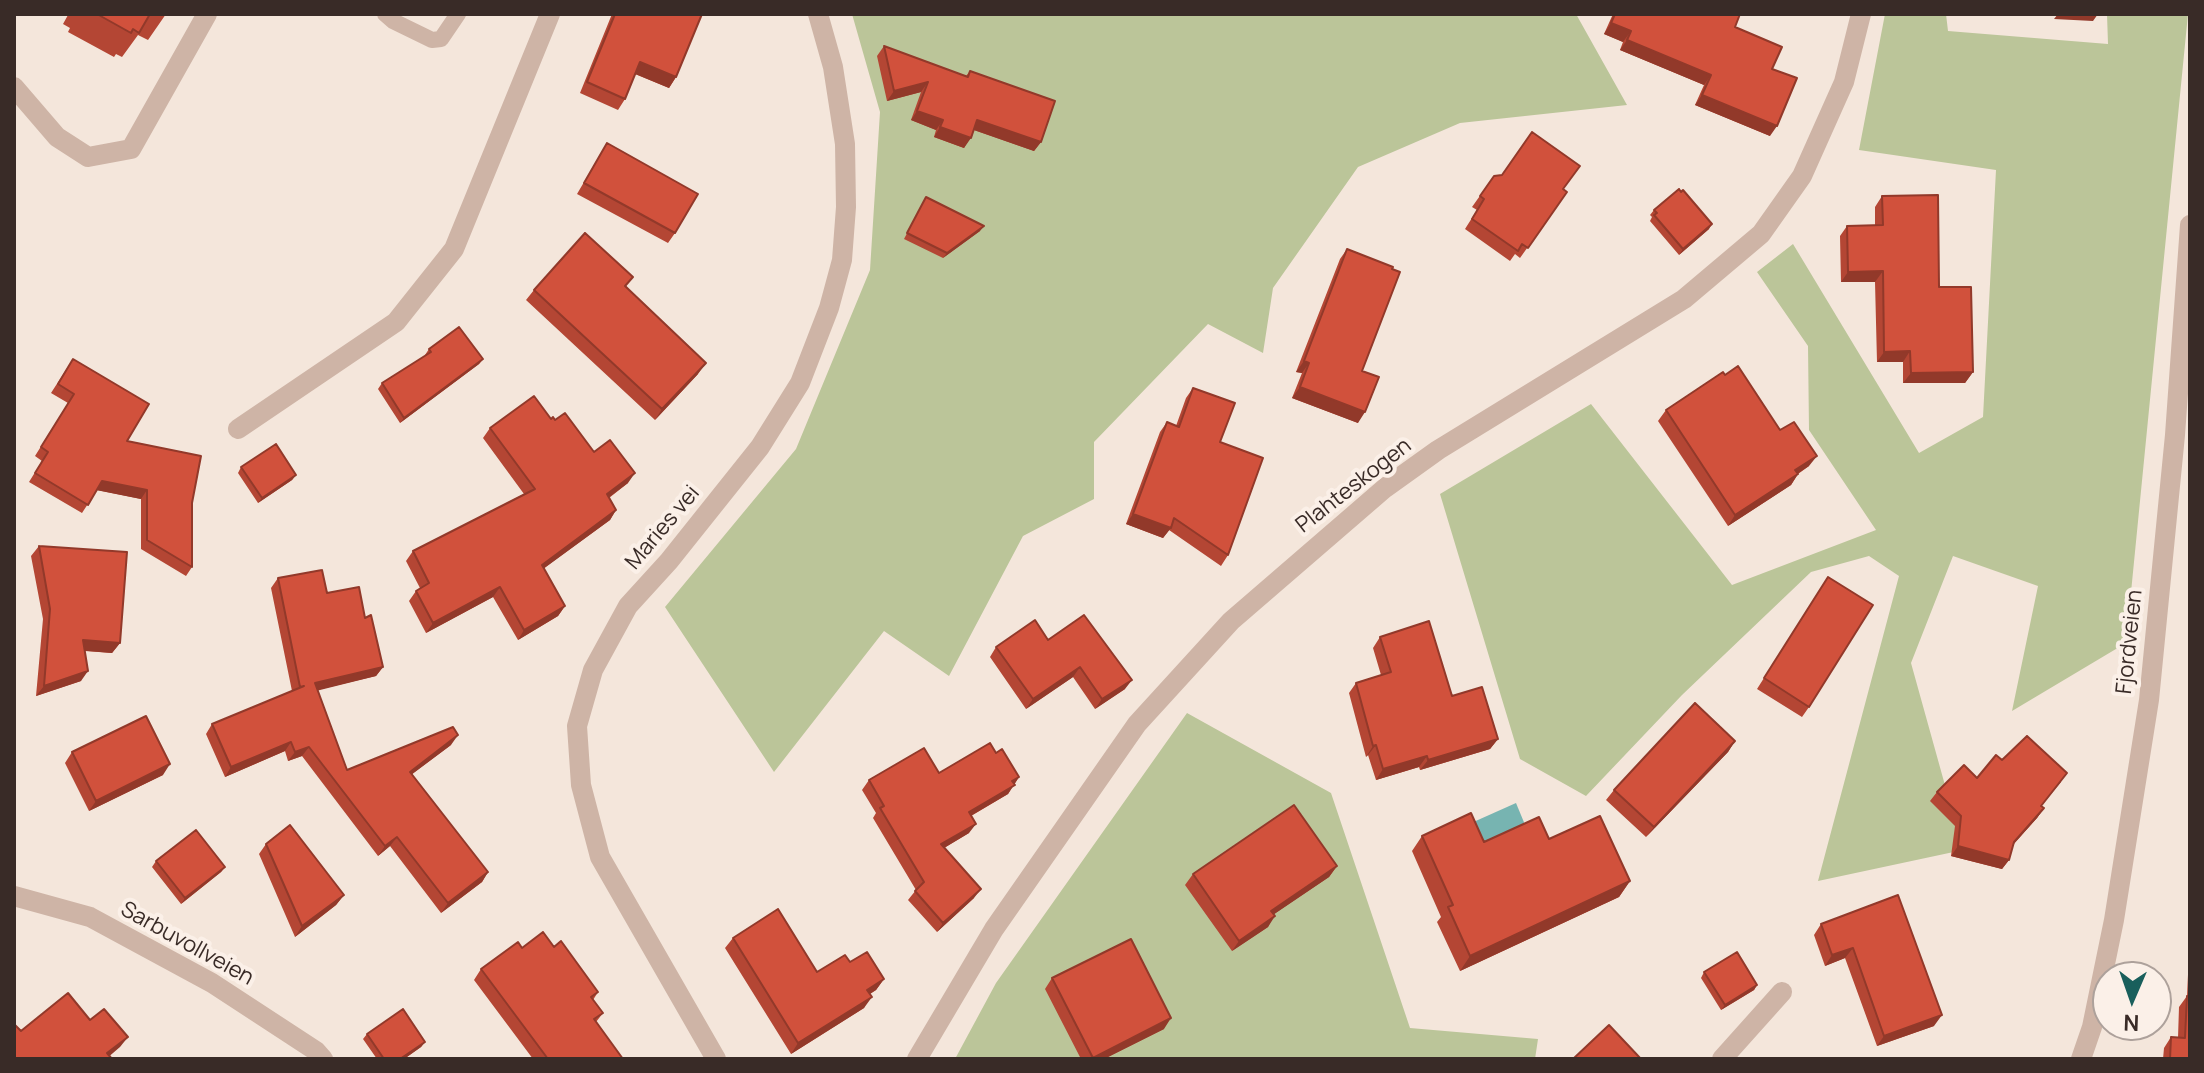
<!DOCTYPE html>
<style>
body{margin:0}
#map{position:relative;width:2204px;height:1073px;overflow:hidden;background:#f4e6db;font-family:Manrope,sans-serif}
canvas{display:block}
.frame{position:absolute;inset:0;border:16px solid #392b27;pointer-events:none}
.north{position:absolute;left:2092px;top:961px;width:80px;height:80px;box-sizing:border-box;background:#fbf0e8;border:2px solid #ada19b;border-radius:50%;rotate:182deg;font-size:22px;font-weight:700;line-height:32px;text-align:center;color:#392b27}
.north::after{content:'';display:block;margin:auto;width:28px;height:36px;background:#195f5c;clip-path:polygon(50% 0,100% 100%,50% 72%,0 100%)}
</style>
<div id="map">
<canvas width="2204" height="1073"></canvas>
<div class="frame"></div>
<div class="north">N</div>
</div>
<script>
const context = document.querySelector('canvas').getContext('2d');
context.lineJoin = 'round';
function paint(path, color) { context.fillStyle = color; context.fill(path, 'evenodd'); }
const toPath = rows => new Path2D(rows.map(r => 'M' + r).join(''));
function trace(path, color, width, dash) { context.strokeStyle = color; context.lineWidth = width; context.lineCap = dash ? 'butt' : 'round'; context.setLineDash(dash || []); context.stroke(path); }
function label(font, color, halo, rows, align = 'center') {
  context.font = font + ' Manrope,sans-serif'; context.lineWidth = 8; context.setLineDash([]); context.textBaseline = 'middle'; context.strokeStyle = halo; context.fillStyle = color; for (const [text, x, y, turn = 0] of rows) {
    context.save(); context.translate(x, y); context.rotate((+turn || 0) * Math.PI / 180); context.textAlign = isNaN(turn) ? turn : align; if (halo) context.strokeText(text, 0, 0); context.fillText(text, 0, 0); context.restore();
  }
}
paint(toPath([
 [852,14,1576,14,1627,105,1460,123,1358,167,1273,288,1263,353,1208,324,1094,442,1094,499,1023,536,949,676,884,631,774,772,665,607,796,449,870,270,880,112],
 [1885,14,1946,14,1948,31,2108,44,2107,14,2188,14,2126,643,2012,711,2038,586,1953,556,1911,663,1963,850,1818,881,1899,576,1869,556,1811,572,1682,695,1586,796,1520,759,1440,494,1591,404,1732,585,1876,530,1809,430,1808,346,1757,272,1793,244,1919,453,1983,417,1996,170,1859,150],
 [1187,713,1331,793,1410,1028,1538,1039,1535,1059,955,1059,996,983]
]), '#bbc599');
paint(toPath([
 [1516,803,1528,832,1474,857,1460,828]
]), '#77b4b1');
trace(toPath([
 [385,14,393,21,432,40,441,39,458,14]
]), '#ceb4a6', 16);
trace(toPath([
 [14,87,57,137,88,157,131,149,207,14],
 [238,429,396,322,454,249,550,14],
 [14,896,90,917,212,983,316,1051,323,1059],
 [716,1059,600,857,581,785,577,726,593,670,628,606,669,561,760,447,800,383,829,308,842,260,846,207,845,144,833,67,818,14],
 [917,1059,994,929,1137,724,1231,621,1385,488,1438,450,1684,299,1761,234,1802,176,1844,82,1861,14],
 [1722,1059,1782,992],
 [2081,1059,2092,1027,2114,920,2149,700,2175,435,2190,225]
]), '#ceb4a6', 20);
paint(toPath([
 [67,14,166,14,148,40,138,35,122,57,116,54,114,57,68,32,70,28,63,24,68,15],
 [612,14,702,14,676,77,669,88,635,74,625,99,618,110,580,93],
 [1613,14,1740,14,1735,27,1772,69,1770,136,1695,105,1704,85,1620,50,1623,42,1604,34],
 [884,46,966,76,970,71,1041,142,1034,151,974,130,964,148,934,137,936,130,911,120,921,92,887,101,877,56],
 [607,143,675,233,668,243,577,194],
 [1494,176,1564,189,1567,192,1520,258,1515,254,1510,261,1465,229,1477,210,1472,207],
 [1681,192,1709,229,1679,255,1650,221,1652,217,1650,215,1654,210],
 [1882,196,1939,287,1973,372,1965,383,1903,383,1903,362,1877,362,1875,282,1841,282,1840,236,1847,226,1875,225,1875,207],
 [926,197,980,231,943,258,904,239],
 [1347,249,1362,371,1358,423,1292,398,1302,373,1296,372,1340,259],
 [633,277,626,286,698,374,655,420,526,300,534,290],
 [429,349,483,359,479,364,400,423,378,389,382,383,426,356,425,355],
 [73,359,127,441,192,503,192,567,186,576,141,549,141,499,97,490,82,513,29,482,42,461,35,456,68,403,51,393],
 [1725,375,1780,430,1809,466,1798,474,1791,485,1728,526,1658,421,1666,410],
 [1193,388,1220,442,1228,555,1221,566,1169,530,1163,538,1126,524,1160,432,1167,422,1176,426,1186,398],
 [551,419,555,420,628,483,609,498,616,510,610,520,544,568,565,606,558,616,518,640,493,597,426,633,409,601,416,591,420,588,406,561,413,551,524,494,483,438,490,428],
 [241,467,296,475,292,480,258,503,238,473],
 [39,546,120,643,112,653,85,651,81,681,36,696,43,619,31,556],
 [1828,577,1809,707,1802,717,1757,689],
 [278,578,327,593,365,618,383,667,376,676,317,690,347,770,451,745,412,774,488,872,482,882,441,913,390,846,378,856,302,756,288,761,285,751,225,777,206,734,212,724,292,691,271,588],
 [1380,637,1452,696,1498,739,1490,749,1420,770,1419,767,1376,780,1368,755,1366,757,1349,693,1356,683,1381,675,1373,648],
 [1048,640,1125,689,1095,709,1073,677,1026,709,990,657,996,647],
 [1735,741,1728,752,1646,837,1606,800,1614,790],
 [72,752,163,775,89,811,65,763],
 [996,753,1019,777,1008,794,971,816,969,833,944,848,974,898,937,932,908,900,916,890,873,818,876,813,862,790,869,780,939,773],
 [2002,760,2061,782,2041,806,2044,808,2037,818,2013,845,2009,860,2002,869,1951,856,1955,826,1930,801,1937,792,1977,778],
 [1422,836,1484,842,1549,839,1630,881,1619,897,1460,971,1437,922,1441,917,1412,851],
 [266,844,344,895,336,905,295,937,259,854],
 [156,861,225,867,221,872,181,904,152,867],
 [1337,866,1329,877,1274,914,1268,927,1232,951,1185,885,1193,874],
 [1898,895,1934,1026,1877,1046,1845,958,1825,966,1814,935,1821,924],
 [2190,932,2190,1059,2163,1059,2164,1048,2171,1037,2178,1038,2179,1007,2187,996],
 [733,938,817,972,850,962,884,979,876,990,870,994,864,1008,791,1054,725,948],
 [554,947,598,992,593,1000,603,1013,596,1022,623,1059,533,1059,474,980,481,969,522,948],
 [1704,972,1757,985,1754,990,1721,1010,1701,978],
 [1052,978,1164,1029,1104,1059,1081,1059,1045,989],
 [367,1034,425,1042,421,1047,404,1059,377,1059,363,1039]
]), '#b44634');
paint(toPath([
 [2058,14,2098,14,2093,21,2054,19],
 [1611,23,1631,31,1623,42,1604,34],
 [1627,40,1711,75,1704,85,1620,50],
 [640,62,676,77,669,88,633,73],
 [928,82,921,92,887,101,894,91],
 [1702,95,1777,126,1770,136,1695,105],
 [917,111,943,120,936,130,911,120],
 [977,120,1041,142,1034,151,971,129],
 [940,127,971,138,964,148,934,137],
 [1712,224,1709,229,1679,255,1683,249],
 [984,226,980,231,943,258,947,253],
 [1883,271,1875,282,1841,282,1848,272],
 [1910,351,1903,362,1877,362,1884,352],
 [483,359,479,364,400,423,404,418],
 [1304,361,1309,363,1302,373,1296,372],
 [706,363,698,374,655,420,662,409],
 [1973,372,1965,383,1903,383,1911,373],
 [1300,387,1365,412,1358,423,1292,398],
 [1817,456,1809,466,1788,480,1795,470],
 [635,473,628,483,600,504,607,494],
 [1798,474,1791,485,1728,526,1735,515],
 [296,475,292,480,258,503,262,498],
 [102,481,147,490,141,499,96,490],
 [616,510,610,520,535,575,542,565],
 [1133,514,1171,528,1163,538,1126,524],
 [500,587,493,597,426,633,433,623],
 [565,606,558,616,518,640,524,630],
 [83,640,120,643,112,653,76,650],
 [383,667,376,676,308,693,315,683],
 [1080,667,1073,677,1026,709,1033,699],
 [88,671,81,681,36,696,44,686],
 [1132,680,1125,689,1095,709,1102,699],
 [458,735,451,745,403,781,410,772],
 [1498,739,1490,749,1420,770,1428,760],
 [1735,741,1728,752,1646,837,1654,827],
 [291,742,285,751,225,777,231,767],
 [1376,745,1368,755,1366,757,1373,746],
 [309,747,302,756,288,761,295,752],
 [1427,756,1419,767,1376,780,1383,769],
 [170,764,163,775,89,811,96,801],
 [1019,777,1008,794,962,821,969,812],
 [2044,808,2037,818,2007,851,2014,842],
 [976,824,969,833,934,854,941,844],
 [397,837,390,846,378,856,385,846],
 [1958,846,2009,860,2002,869,1951,856],
 [1337,866,1329,877,1264,921,1271,911],
 [225,867,221,872,181,904,185,898],
 [488,872,482,882,441,913,448,903],
 [1630,881,1619,897,1460,971,1470,956],
 [981,889,974,898,937,932,943,923],
 [344,895,336,905,295,937,302,926],
 [1275,916,1268,927,1232,951,1239,941],
 [1853,948,1845,958,1825,966,1832,955],
 [884,979,876,990,860,1000,867,990],
 [1757,985,1754,990,1721,1010,1725,1005],
 [872,997,864,1008,791,1054,798,1043],
 [1942,1015,1934,1026,1877,1046,1884,1036],
 [1171,1018,1164,1029,1104,1059,1092,1059],
 [128,1037,120,1047,106,1059,107,1053],
 [425,1042,421,1047,404,1059,400,1059]
]), '#92392a');
const building = toPath([
 [97,14,150,14,139,33,133,29,131,33,97,14],
 [615,14,702,14,676,77,640,62,625,99,587,82,615,14],
 [1615,14,1740,14,1735,27,1782,47,1772,69,1797,78,1777,126,1702,95,1711,75,1627,40,1631,31,1611,23,1615,14],
 [884,46,968,77,970,71,1055,101,1041,142,977,120,971,138,940,127,943,120,917,111,928,82,894,91,884,46],
 [1532,132,1580,166,1563,189,1567,192,1528,248,1522,244,1518,251,1472,219,1484,199,1480,196,1494,176,1502,175,1532,132],
 [607,143,698,194,675,233,584,183,607,143],
 [1679,189,1681,192,1683,190,1712,224,1683,249,1654,215,1657,213,1654,210,1679,189],
 [1938,195,1939,287,1971,287,1973,372,1911,373,1910,351,1884,352,1883,271,1848,272,1847,226,1883,225,1882,196,1938,195],
 [926,197,984,226,947,253,907,233,926,197],
 [585,233,633,277,625,286,706,363,662,409,534,290,585,233],
 [1347,249,1393,267,1392,269,1400,272,1362,371,1379,377,1365,412,1300,387,1309,363,1304,361,1347,249],
 [459,327,483,359,404,418,382,383,431,352,429,349,459,327],
 [73,359,149,404,127,441,201,456,192,503,192,567,147,540,147,490,102,481,88,505,35,473,48,452,41,447,74,394,58,384,73,359],
 [1738,366,1780,430,1794,422,1817,456,1795,470,1798,474,1735,515,1666,410,1723,372,1725,375,1738,366],
 [1193,388,1235,403,1220,442,1263,458,1228,555,1174,518,1171,528,1133,514,1167,422,1179,427,1193,388],
 [534,396,551,419,553,417,555,420,565,413,594,452,610,440,635,473,607,494,616,510,542,565,565,606,524,630,500,587,433,623,416,591,429,583,413,551,535,489,490,428,534,396],
 [276,444,296,475,262,498,241,467,276,444],
 [39,546,127,552,120,643,83,640,88,671,44,686,50,609,39,546],
 [322,570,327,593,359,587,365,618,371,615,383,667,315,683,347,770,453,727,458,735,410,772,488,872,448,903,397,837,385,846,309,747,295,752,291,742,231,767,212,724,304,686,300,687,278,578,322,570],
 [1828,577,1873,605,1809,707,1764,678,1828,577],
 [1084,615,1132,680,1102,699,1080,667,1033,699,996,647,1035,620,1048,640,1084,615],
 [1429,621,1452,696,1482,687,1498,739,1428,760,1427,756,1383,769,1376,745,1373,746,1356,683,1391,672,1380,637,1429,621],
 [1695,703,1735,741,1654,827,1614,790,1695,703],
 [146,716,170,764,96,801,72,752,146,716],
 [2027,736,2067,773,2041,806,2044,808,2014,842,2009,860,1958,846,1961,816,1937,792,1964,765,1977,778,1996,755,2002,760,2027,736],
 [990,743,996,753,1002,749,1019,777,1012,781,1015,785,969,812,976,824,941,844,981,889,943,923,915,891,924,882,880,808,884,806,869,780,924,748,939,773,990,743],
 [1294,805,1337,866,1271,911,1275,916,1239,941,1193,874,1294,805],
 [1471,813,1484,842,1539,817,1549,839,1600,816,1630,881,1470,956,1448,907,1453,905,1422,836,1471,813],
 [290,825,344,895,302,926,266,844,290,825],
 [196,830,225,867,185,898,156,861,196,830],
 [1898,895,1942,1015,1884,1036,1853,948,1832,955,1821,924,1898,895],
 [778,909,817,972,845,955,850,962,867,952,884,979,867,990,872,997,798,1043,733,938,778,909],
 [543,932,554,947,561,941,598,992,591,997,603,1013,594,1019,623,1059,548,1059,481,969,518,942,522,948,543,932],
 [1131,939,1171,1018,1093,1058,1052,978,1131,939],
 [1737,952,1757,985,1725,1005,1704,972,1737,952],
 [68,993,90,1020,104,1009,128,1037,107,1053,112,1059,14,1059,14,1026,15,1025,21,1031,68,993],
 [2187,996,2190,996,2190,1059,2170,1059,2171,1037,2185,1038,2187,996],
 [403,1009,425,1042,400,1059,384,1059,367,1034,403,1009],
 [1609,1025,1641,1059,1573,1059,1609,1025]
]);
paint(building, '#d1513c');
trace(building, '#92392a', 2);
label('22px', '#392b27', '#fbf0e8', [
 ["Plahteskogen",1354,486,-38],
 ["Maries vei",663,528,-50],
 ["Fjordveien",2130,642,-84],
 ["Sarbuvollveien",187,944,29]
]);
</script>
